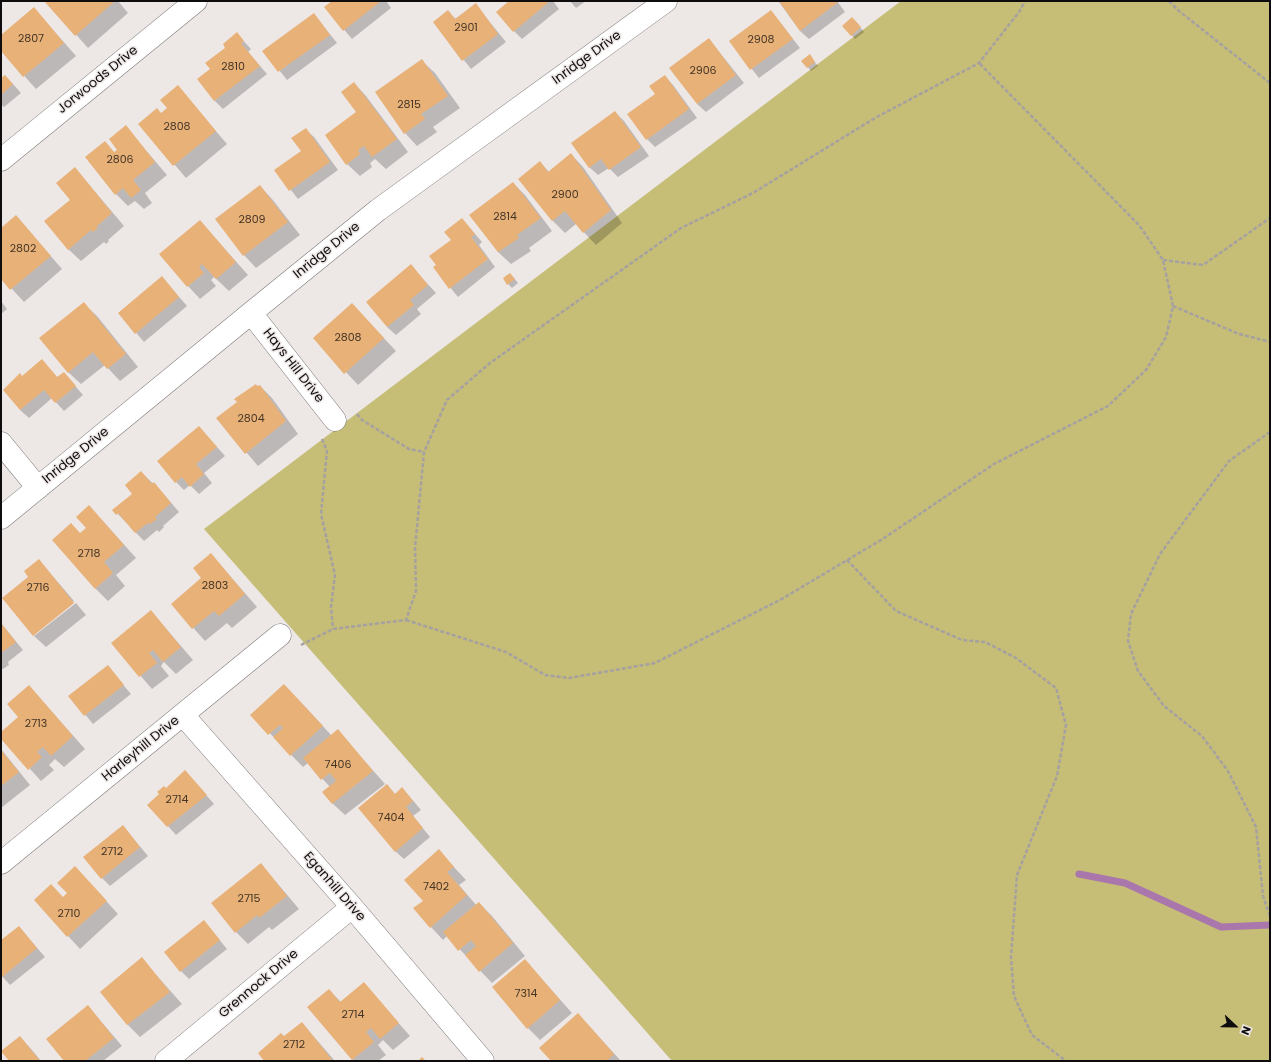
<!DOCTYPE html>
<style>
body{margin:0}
#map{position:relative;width:1271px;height:1062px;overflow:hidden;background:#ede7e6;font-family:Poppins,sans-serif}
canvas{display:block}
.frame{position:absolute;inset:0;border:2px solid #0e0c0c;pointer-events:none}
.north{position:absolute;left:1215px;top:1006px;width:40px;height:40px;-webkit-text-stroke:3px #ede7e6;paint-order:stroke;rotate:112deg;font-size:11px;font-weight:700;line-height:16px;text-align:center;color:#0e0c0c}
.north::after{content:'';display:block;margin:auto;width:14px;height:18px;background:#0e0c0c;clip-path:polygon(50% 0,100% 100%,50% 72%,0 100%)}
</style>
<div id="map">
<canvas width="1271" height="1062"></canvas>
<div class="frame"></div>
<div class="north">N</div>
</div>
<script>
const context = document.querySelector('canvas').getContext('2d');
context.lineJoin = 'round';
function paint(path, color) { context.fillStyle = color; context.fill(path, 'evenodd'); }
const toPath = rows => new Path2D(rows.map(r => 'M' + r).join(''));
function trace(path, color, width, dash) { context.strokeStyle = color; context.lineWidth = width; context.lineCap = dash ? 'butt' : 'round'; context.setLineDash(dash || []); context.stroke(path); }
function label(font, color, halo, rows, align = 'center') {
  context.font = font + ' Poppins,sans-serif'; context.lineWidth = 3; context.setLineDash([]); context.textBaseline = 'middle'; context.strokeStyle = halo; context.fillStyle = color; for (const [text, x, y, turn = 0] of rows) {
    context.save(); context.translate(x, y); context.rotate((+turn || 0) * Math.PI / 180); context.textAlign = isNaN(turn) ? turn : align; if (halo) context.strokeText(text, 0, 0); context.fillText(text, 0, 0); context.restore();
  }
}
paint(toPath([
 [901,1,1270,1,1270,1061,672,1061,204,529]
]), '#c6bd76');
paint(toPath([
 [46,1,118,1,128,13,88,48],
 [333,1,386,1,391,8,352,39,325,7],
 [511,1,553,1,559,9,522,39,514,31],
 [570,1,586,1,576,8],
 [780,1,837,1,845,12,809,39,800,31,779,2],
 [476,5,506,42,471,69,434,22,448,12,456,19],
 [34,8,76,56,36,89,1,50,1,36],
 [771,11,800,48,759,78,730,41],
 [314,14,337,43,287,80,264,51],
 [856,22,864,32,855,39,843,26],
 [237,34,251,49,248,52,267,74,223,109,214,100,211,69],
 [709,39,744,83,706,112,697,104],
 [813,60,818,66,811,71,803,61],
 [422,61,435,73,460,108,433,127,437,132,417,146,405,133],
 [665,76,673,85,697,118,655,147,647,139],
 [1,77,13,84,21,93,4,107,1,104],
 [354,83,366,96,408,152,386,169,375,159,370,163,372,167,360,176,347,164,357,112],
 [178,87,227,144,186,178,140,124,161,114,168,108],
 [615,112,624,121,649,156,618,177,609,168,598,175,589,167],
 [126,127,167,175,145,193,152,203,144,209,135,201,128,206,116,194,105,143,115,153,119,150],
 [305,129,314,137,338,170,298,199,276,171,302,152],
 [571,154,583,167,622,223,596,245,576,224,565,233,552,220,540,162,549,172],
 [75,168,124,226,108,240,109,241,106,244,104,242,81,261,68,249,71,200],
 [513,183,525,195,552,231,529,248,531,251,511,264,498,252,471,216],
 [260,186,272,199,300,235,256,268,244,255,217,219],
 [16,216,62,269,24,302,1,277,1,229],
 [462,219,482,242,479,245,495,267,458,297,434,268,437,265,452,240],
 [200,221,248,275,229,291,214,277,211,280,216,286,200,299,188,286],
 [411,266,436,293,417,309,421,314,396,335,387,327],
 [162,277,187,306,144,342,119,313],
 [514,278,518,283,512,288,508,284],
 [1,301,7,309,1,314],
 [84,304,97,316,138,367,120,381,105,365,81,384,68,372],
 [364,317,396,351,358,385,314,338],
 [42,360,58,378,64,373,83,395,64,411,52,398,29,418,20,410,22,377],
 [260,386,272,398,298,434,258,466,217,418],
 [199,427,225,456,204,473,212,483,199,494,190,485,184,490,176,482],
 [141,472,162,492,179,512,163,526,164,527,159,532,157,530,144,541,114,510,133,494],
 [101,519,136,558,116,575,125,586,108,601,95,588,81,534],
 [211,554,257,607,232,628,227,623,205,641,172,604,203,578],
 [39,560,74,601,33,634,30,577],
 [76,603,86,615,46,647,34,636],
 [151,611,193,660,176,674,164,662,161,666,169,676,152,689,112,643],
 [1,623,23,650,8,662,9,665,3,669,1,668],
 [108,667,131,694,93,724,70,696],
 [29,686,85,749,64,767,55,759,49,765,54,770,41,781,1,737,1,733,20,717],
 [297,698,332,736,338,731,385,784,345,815,332,803,330,787,308,763,303,767,252,715],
 [1,749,30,785,1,808],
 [193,780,214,804,176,835,149,805,166,789],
 [387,786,395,794,402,789,410,797,421,810,413,816,430,837,404,859,395,851],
 [123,826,148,856,110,886,102,878],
 [439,851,466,880,459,885,477,906,479,903,492,916,525,956,492,983,447,936,443,940,431,927,424,901],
 [261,864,299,909,272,930,269,927,248,944,236,932],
 [87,880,118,914,80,949,35,900,63,898],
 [204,921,227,949,189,979,181,971],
 [19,927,45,957,10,985,1,975,1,941],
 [142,959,182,1004,140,1037,127,1024],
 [525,960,572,1013,540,1040,528,1028],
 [364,984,410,1036,393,1050,383,1040,378,1045,386,1055,378,1061,354,1061,309,1008,329,990,341,1002],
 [88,1006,122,1046,103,1061,65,1061],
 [578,1015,590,1027,621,1061,552,1061],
 [302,1023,335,1061,266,1061],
 [20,1037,32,1050,41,1061,10,1061]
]), '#0003');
trace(toPath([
 [1079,874,1125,883,1221,927,1270,925]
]), '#aa77ad', 7);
paint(toPath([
 [44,1,115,1,75,36],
 [332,1,381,1,343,31,324,7],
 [509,1,550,1,513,32,496,12],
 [779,1,836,1,837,3,800,31],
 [476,3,498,34,462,61,433,22,448,10,455,19],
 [34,7,64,43,23,77,1,51,1,35],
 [771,10,793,39,750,70,729,41],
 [314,13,330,35,278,72,262,51],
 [852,17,861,27,851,36,842,26],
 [237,32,244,41,241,43,260,66,214,101,197,79,210,69,205,63,225,48,223,44],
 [709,38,736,75,697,104,669,68],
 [810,54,815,62,807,68,801,61],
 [422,59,448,96,421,114,425,119,404,134,375,92],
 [5,75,13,84,1,95,1,78],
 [665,75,689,109,646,140,627,114,655,94,649,86],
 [354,82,397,139,372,157,364,146,358,150,360,154,346,165,325,135,356,112,341,92],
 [178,85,216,131,173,166,138,124,157,108,161,113,167,108,160,100],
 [615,111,641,147,609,170,601,159,589,168,571,143],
 [126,125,155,162,133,180,141,190,131,198,123,188,115,195,85,157,105,141,114,152,117,150,109,139],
 [306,128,330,162,289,191,274,170,301,151,291,138],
 [571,153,611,210,583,233,565,211,552,221,518,179,540,161,548,172],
 [75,167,112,213,96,227,98,228,93,232,91,230,68,250,44,221,70,200,56,183],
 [513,182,541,218,517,235,519,238,498,252,469,215],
 [260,185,288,222,243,256,215,219],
 [16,215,51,256,10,290,1,279,1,228],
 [462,218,475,234,471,237,488,259,449,289,433,267,436,265,429,256,451,240,444,232],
 [200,220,236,262,216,279,202,264,199,267,204,273,187,287,159,254],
 [411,264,428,285,410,300,414,305,387,327,366,302],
 [510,273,515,279,507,285,503,278],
 [162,276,179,297,135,334,118,313],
 [84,302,126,354,107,369,93,352,68,373,39,338],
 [352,303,384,338,344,374,313,338],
 [42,359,57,377,64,372,76,386,55,403,44,390,20,410,3,390,20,373,22,376],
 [256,384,257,386,260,385,286,421,245,454,216,418,237,402,234,399],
 [199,426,217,447,196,464,204,474,190,487,182,477,175,483,157,461],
 [141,471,152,484,154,482,171,503,155,517,157,519,150,524,148,523,135,533,118,513,116,515,112,510,132,494,125,485],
 [89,505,124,545,104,562,113,573,95,589,52,540,71,523,80,533,86,528,76,517],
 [211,553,245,594,219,616,214,611,192,629,171,604,201,578,193,568],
 [39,559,74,603,33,636,2,598,28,577,24,571],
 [151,610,181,647,163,662,153,650,149,653,157,663,139,677,111,643],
 [1,623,16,642,1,653],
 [108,665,124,685,84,716,68,696],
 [284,684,323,726,290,756,273,737,283,728,280,725,268,735,250,715],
 [29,685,73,736,51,756,43,747,37,752,42,757,28,770,1,739,1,732,18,717,7,704],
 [338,729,373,771,332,804,322,792,336,781,330,773,321,780,303,758],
 [1,750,19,772,1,786],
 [185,770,207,795,167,827,147,805,159,794,157,792,164,786,166,788],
 [387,784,395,794,402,787,413,801,406,807,423,828,395,852,358,808],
 [123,825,140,847,101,879,83,857],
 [439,849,454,867,447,872,467,895,430,928,413,908,423,901,404,880],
 [261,863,287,896,259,918,257,915,235,933,211,903],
 [75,866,107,901,67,937,34,900,51,884,63,897,67,893,57,883],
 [479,902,513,943,479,972,465,955,476,946,471,940,458,951,443,932],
 [204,920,220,940,180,972,164,952],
 [19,926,37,948,1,978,1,940],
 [142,957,170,992,127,1025,100,992],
 [525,959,560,1000,527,1029,492,987],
 [364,982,399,1023,380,1039,371,1028,366,1032,374,1042,352,1060,307,1007,329,989,340,1002],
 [88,1005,114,1038,85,1061,64,1061,46,1039],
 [578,1013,614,1054,607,1061,551,1061,539,1048],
 [302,1022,333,1061,264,1061,258,1053,281,1033,284,1036],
 [20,1036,40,1061,9,1061,1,1051],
 [422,1057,426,1061,418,1061]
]), '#e8b177');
const minor = toPath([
 [1,160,196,1],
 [251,313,335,420],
 [1,443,38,488],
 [1,518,251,313,378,210,666,1],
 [183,715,352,907,483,1061],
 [1,863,280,635],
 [166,1061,352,907]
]);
trace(minor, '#7e7978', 23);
trace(toPath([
 [1169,1,1179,11,1270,83],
 [1163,260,1203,265,1270,218],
 [1173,306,1239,334,1270,342],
 [357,414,362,420,409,449,424,452],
 [1270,432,1229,461,1160,554,1131,614,1128,641,1138,671,1164,706,1202,736,1228,771,1256,827,1263,896,1270,916],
 [322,439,327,451,321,514,335,575,331,607,333,629],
 [847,560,896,611,962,640,985,642,1016,658,1056,688,1066,725,1057,776,1017,875,1011,957,1014,996,1032,1035,1066,1061],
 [406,620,506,652,545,675,569,678,655,663,780,600,881,540,994,464,1108,406,1146,370,1166,337,1173,306,1163,260,1139,225,979,63],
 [301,645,333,629,406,620,416,591,415,548,424,452,447,400,490,363,681,228,753,193,875,118,979,63,1019,12,1025,1]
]), '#a6a1a1', 2.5, [4, 2]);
trace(minor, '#fff', 22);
label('11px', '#443527', null, [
 ["2901",466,28],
 ["2807",31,39],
 ["2908",761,40],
 ["2810",233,67],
 ["2906",703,71],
 ["2815",409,105],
 ["2808",177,127],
 ["2806",120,160],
 ["2900",565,195],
 ["2814",505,217],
 ["2809",252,220],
 ["2802",23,249],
 ["2808",348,338],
 ["2804",251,419],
 ["2718",89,554],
 ["2803",215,586],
 ["2716",38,588],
 ["2713",36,724],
 ["7406",338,765],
 ["2714",177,800],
 ["7404",391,818],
 ["2712",112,852],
 ["7402",436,887],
 ["2715",249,899],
 ["2710",69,914],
 ["7314",526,994],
 ["2714",353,1015],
 ["2712",294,1045]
]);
label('13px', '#0e0c0c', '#ede7e6', [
 ["Inridge Drive",587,58,-36],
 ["Jorwoods Drive",98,80,-39],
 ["Inridge Drive",327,251,-39],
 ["Hays Hill Drive",293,366,52],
 ["Inridge Drive",76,456,-39],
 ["Harleyhill Drive",141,749,-39],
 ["Eganhill Drive",334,887,49],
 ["Grennock Drive",259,984,-40]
]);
</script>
